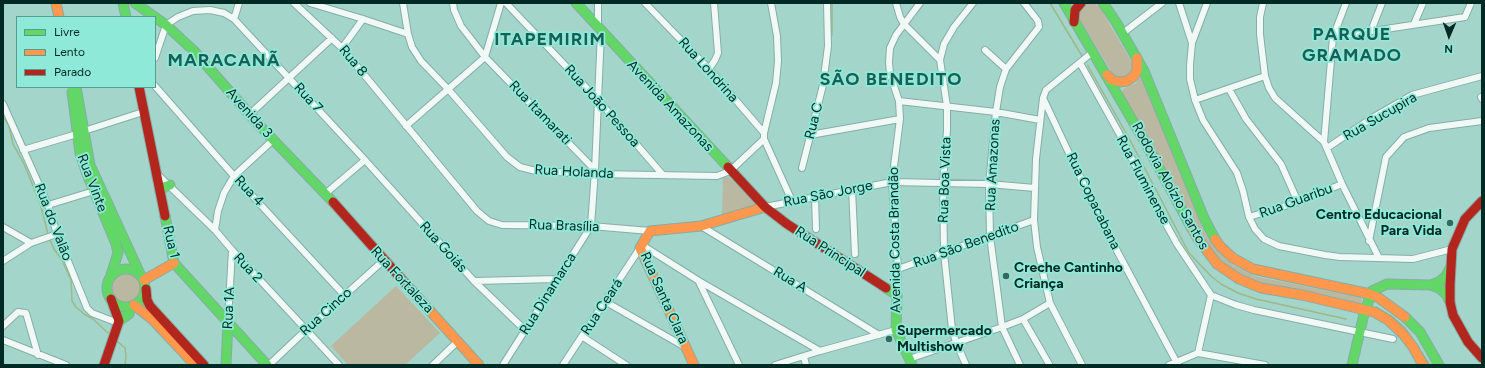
<!DOCTYPE html>
<meta charset="utf-8">
<style>
body{margin:0}
#map{position:relative;width:1485px;height:368px;overflow:hidden;background:#a3d5cb;font-family:Figtree,sans-serif}
canvas{display:block}
.frame{position:absolute;inset:0;border:4px solid #012a24;pointer-events:none}
.legend{position:absolute;left:16px;top:16px;width:140px;height:72px;box-sizing:border-box;background:#8fe9d8;border:1px solid #569d90;margin:0;padding:5px 7px;list-style:none;font-size:12px;color:#012a24}
.legend li{display:flex;align-items:center;gap:8px;height:20px}
.legend b{width:20px;border:1px solid #569d90}
.north{position:absolute;left:1429px;top:16px;width:40px;height:40px;-webkit-text-stroke:3px #8fe9d8;paint-order:stroke;rotate:182deg;font-size:11px;font-weight:700;line-height:16px;text-align:center;color:#012a24}
.north::after{content:'';display:block;margin:auto;width:14px;height:18px;background:#012a24;clip-path:polygon(50% 0,100% 100%,50% 72%,0 100%)}
</style>
<div id="map">
<canvas width="1485" height="368"></canvas>
<div class="frame"></div>
<ul class="legend">
<li><b style="height:5px;background:#63d668"></b>Livre</li>
<li><b style="height:5px;background:#ff974d"></b>Lento</li>
<li><b style="height:5px;background:#b3261e"></b>Parado</li>
</ul>
<div class="north">N</div>
</div>
<script>
const context = document.querySelector('canvas').getContext('2d');
context.lineJoin = 'round';
function paint(path, color) { context.fillStyle = color; context.fill(path, 'evenodd'); }
const toPath = rows => new Path2D(rows.map(r => 'M' + r).join(''));
function trace(path, color, width, dash) { context.strokeStyle = color; context.lineWidth = width; context.lineCap = dash ? 'butt' : 'round'; context.setLineDash(dash || []); context.stroke(path); }
function label(font, color, halo, rows, align = 'center') {
  context.font = font + ' Figtree,sans-serif'; context.lineWidth = 3.5; context.setLineDash([]); context.textBaseline = 'middle'; context.strokeStyle = halo; context.fillStyle = color; for (const [text, x, y, turn = 0] of rows) {
    context.save(); context.translate(x, y); context.rotate((+turn || 0) * Math.PI / 180); context.textAlign = isNaN(turn) ? turn : align; if (halo) context.strokeText(text, 0, 0); context.fillText(text, 0, 0); context.restore();
  }
}
paint(toPath([
 [1088,3,1094,3,1099,6,1133,64,1134,70,1125,79,1114,76,1079,18,1079,12,1085,4],
 [1141,74,1201,225,1209,240,1219,253,1233,265,1254,276,1362,298,1361,305,1261,284,1237,275,1209,253,1122,93,1123,89,1136,83],
 [729,177,757,206,722,216,723,178],
 '109 287a17 17 0 1 1 34 0a17 17 0 1 1-34 0Z',
 [396,286,440,333,405,365,348,365,331,346]
]), '#bab8a0');
trace(toPath([
 [832,3,832,35],
 [1050,3,1082,56],
 [1088,66,1130,140,1189,253,1211,276,1221,284,1238,293,1256,299,1346,319],
 [3,116,9,126,13,144,24,164,40,203,48,234],
 [49,238,54,249,62,260,71,280,72,301,76,307,84,314,93,319,108,333],
 [1376,307,1394,318,1405,328,1412,338],
 [117,341,125,348,126,356,125,365],
 [1422,353,1430,365]
]), '#9db889', 1.5);
const street = toPath([
 [294,3,342,48,477,211,489,221,502,225,591,226,650,231],
 [310,3,363,19,408,34],
 [403,3,408,34,412,47,421,61,448,89,507,157,520,167,536,171,595,174,717,176,730,171,764,139],
 [453,3,454,10,461,26,485,57,595,170],
 [506,3,598,100,663,175],
 [598,3,598,27],
 [645,3,709,69,764,133],
 [771,3,777,36,778,61,776,83,764,133,764,139,792,201],
 [896,3,900,17,904,24,940,60],
 [1179,3,1192,43],
 [1207,3,1192,43,1190,65,1190,79,1195,100,1203,120,1237,173,1243,191,1249,217,1255,229,1264,239,1279,246,1325,255,1340,257,1413,259,1452,249],
 [1263,3,1260,17,1260,34,1265,76,1269,88,1275,98,1324,142,1342,184,1379,258],
 [234,19,239,3],
 [1414,24,1423,3],
 [1371,31,1382,3],
 [1123,33,1162,3],
 [1333,37,1465,17,1471,3],
 [342,48,363,19],
 [985,50,1006,69],
 [1093,53,1089,55,1046,90,1043,98,1099,217,1178,365],
 [155,58,166,25,178,17,193,11,210,10,224,13,234,19,365,160,474,281,525,330],
 [1080,63,1119,133,1151,197,1177,244,1211,295,1236,305,1254,310,1393,339],
 [709,69,715,60,718,53,714,3],
 [155,86,234,176,344,295],
 [1229,89,1246,119,1281,164,1298,202],
 [1481,97,1482,99],
 [1043,98,1036,159,1034,220,1037,247,1050,303,1082,365],
 [1195,100,1265,76],
 [899,101,996,112,1040,120],
 [3,104,48,205,57,234,87,308,92,313,118,323],
 [250,114,332,38],
 [406,126,485,57,501,3],
 [84,131,143,112],
 [810,135,900,119],
 [1324,142,1333,37,1346,3],
 [1327,148,1372,118,1412,95,1482,76],
 [23,150,77,134],
 [802,168,823,85,828,46,827,3],
 [157,174,215,230,232,250,339,365],
 [852,189,855,254],
 [325,194,365,160],
 [815,197,816,229],
 [48,205,94,191],
 [765,207,892,182,989,184,1035,188],
 [1249,217,1298,202,1342,184],
 [701,226,879,335],
 [3,227,31,243],
 [215,230,218,211,224,193,234,176,273,140],
 [1369,241,1386,157,1404,137,1429,128,1482,121],
 [642,245,699,281,820,351],
 [3,261,31,243,57,234],
 [898,269,1034,220],
 [474,281,556,279],
 [699,282,739,365],
 [897,295,898,269,892,182,900,119,899,101,890,74,889,62,890,48,896,35,920,3],
 [606,302,685,347],
 [1023,319,1049,364],
 [228,322,232,250],
 [3,326,18,312,26,313,38,355],
 [583,337,626,365],
 [3,340,66,365],
 [1198,353,1211,295],
 [804,357,806,365],
 [909,359,1002,327,1023,319,1050,303],
 [269,365,306,330,384,260],
 [433,365,457,342],
 [503,365,591,226,595,170,601,31],
 [563,365,640,248],
 [775,365,820,351,896,330],
 [966,365,956,342,952,329,944,253,943,183,947,131,947,106,940,60,944,44,954,27,973,3],
 [1020,365,1002,327,990,236,989,184,996,112,1000,87,1006,69,1039,27,1038,21,1024,3],
 [1169,365,1198,353,1265,365]
]);
const fast = toPath([
 [123,3,126,17],
 [135,3,166,25,194,51,259,125,333,202],
 [576,3,728,167],
 [1064,3,1145,142,1191,227],
 [1103,3,1116,22,1144,71,1204,218,1215,239],
 [76,87,90,165,141,276],
 [72,92,80,153,87,174,116,244,118,253,111,275],
 [160,192,164,187,170,185],
 [165,216,174,263,267,365],
 '107 288a19 19 0 1 1 38 0a19 19 0 1 1-38 0Z',
 [1431,285,1439,288,1446,294,1450,302],
 [886,288,897,295,896,330,912,365],
 [1405,317,1420,332,1439,365],
 [119,321,129,314,131,306],
 [226,365,228,322],
 [1352,365,1364,314,1372,291,1387,284,1431,285,1439,282,1446,276,1450,268]
]);
const slow = toPath([
 [56,3,59,17],
 [1107,75,1112,80,1120,82,1127,81,1133,77,1137,71,1137,58],
 [1191,227,1198,239,1217,264,1239,279,1261,288,1302,295,1374,312,1388,320,1403,334,1413,347,1423,365],
 [1215,239,1221,247,1233,258,1253,269,1370,294,1379,298,1405,317],
 [144,280,174,263],
 [413,292,479,365],
 [134,305,153,320,195,365],
 [694,365,640,248,650,231,701,226,765,207]
]);
const jam = toPath([
 [1074,22,1075,10,1081,3],
 [139,87,165,216],
 [728,167,765,207,787,224,886,288],
 [1482,201,1465,219,1452,249,1450,285,1450,302,1453,315,1468,342,1482,358],
 [333,202,413,292],
 [146,289,147,300,150,306,204,365],
 [104,365,119,321,111,299]
]);
trace(street, '#86ada6', 8);
trace(fast, '#86ada6', 11);
trace(slow, '#86ada6', 11);
trace(jam, '#86ada6', 11);
trace(street, '#f1f9f7', 6);
trace(fast, '#63d668', 9);
trace(slow, '#ff974d', 9);
trace(jam, '#b3261e', 9);
for (const [x, y, r, color] of [
 [1450,223,4,"#3a665e"],
 [1006,276,4,"#3a665e"],
 [889,339,4,"#3a665e"]
]) { const dot = new Path2D(); dot.arc(x, y, r, 0, 2 * Math.PI); context.fillStyle = color; context.fill(dot); trace(dot, '#8fe9d8', 1.5); }
label('14px', '#012a24', '#8fe9d8', [
 ["Rua 8",353,61,50],
 ["Rua Londrina",708,70,48],
 ["Rua 7",308,98,47],
 ["Rua João Pessoa",602,106,48],
 ["Avenida Amazonas",670,106,47],
 ["Avenida 3",249,113,48],
 ["Rua Itamarati",540,113,46],
 ["Rua Sucupira",1380,117,-30],
 ["Rua C",814,121,-76],
 ["Rua Amazonas",993,165,-87],
 ["Rua Holanda",574,172,3],
 ["Rua Boa Vista",945,180,-88],
 ["Rua Fluminense",1143,180,62],
 ["Rua Vinte",92,183,69],
 ["Rodovia Aloízio Santos",1170,186,61],
 ["Rua 4",249,191,47],
 ["Rua São Jorge",828,194,-11],
 ["Rua Copacabana",1093,201,64],
 ["Rua Guaribu",1296,201,-20],
 ["Rua do Valão",53,222,69],
 ["Rua Brasília",564,226,2],
 ["Avenida Costa Brandão",895,240,-91],
 ["Rua 1",171,242,77],
 ["Rua São Benedito",966,245,-20],
 ["Rua Goiás",443,247,48],
 ["Rua Principal",830,252,33],
 ["Rua 2",248,268,47],
 ["Rua Fortaleza",402,280,47],
 ["Rua A",790,280,31],
 ["Rua Dinamarca",548,294,-58],
 ["Rua Santa Clara",664,298,66],
 ["Rua Ceará",602,307,-57],
 ["Rua 1A",229,308,-87],
 ["Rua Cinco",326,312,-42]
]);
label('bold 14px', '#012a24', '#8fe9d8', [
 ["Centro Educacional",1442,215,"right"],
 ["Para Vida",1442,231,"right"],
 ["Creche Cantinho",1014,268],
 ["Criança",1014,284],
 ["Supermercado",897,331],
 ["Multishow",897,347]
], 'left');
context.letterSpacing = '1px';
label('bold 18px', '#166055', '#8fe9d8', [
 ["PARQUE",1352,35],
 ["GRAMADO",1352,56],
 ["ITAPEMIRIM",550,40],
 ["MARACANÃ",224,61],
 ["SÃO BENEDITO",891,80]
]);
context.letterSpacing = '0px';
</script>
